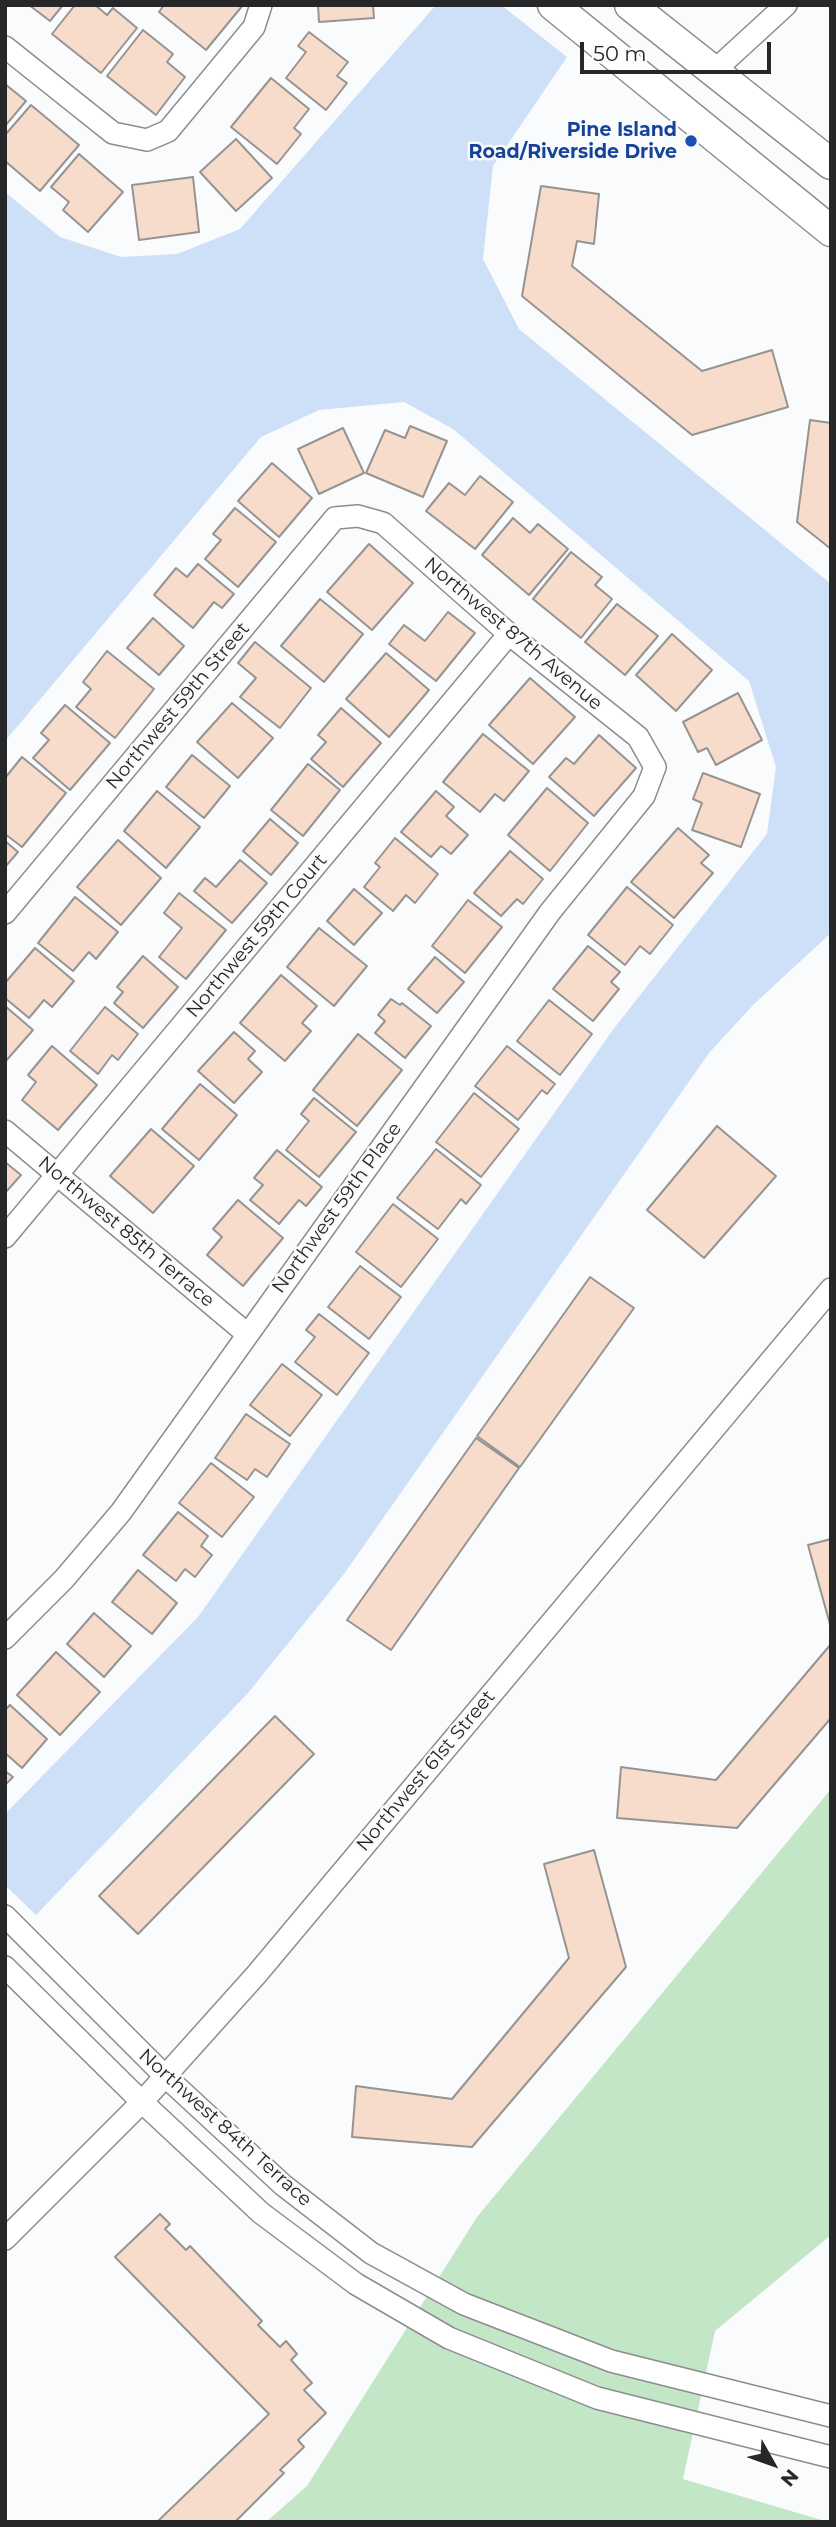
<!DOCTYPE html>
<style>
body{margin:0}
#map{position:relative;width:836px;height:2527px;overflow:hidden;background:#f9fbfd;font-family:Montserrat,sans-serif}
canvas{display:block}
.frame{position:absolute;inset:0;border:7px solid #262728;pointer-events:none}
.north{position:absolute;left:738px;top:2429px;width:70px;height:70px;-webkit-text-stroke:5px #f9fbfd;paint-order:stroke;rotate:130deg;font-size:19px;font-weight:700;line-height:28px;text-align:center;color:#262728}
.north::after{content:'';display:block;margin:auto;width:24px;height:32px;background:#262728;clip-path:polygon(50% 0,100% 100%,50% 72%,0 100%)}
.scale{position:absolute;left:580px;top:42px;width:191px;height:32px;box-sizing:border-box;border:4px solid #262728;border-top:0;padding-left:9px;font-size:21px;line-height:24px;white-space:nowrap;color:#262728;-webkit-text-stroke:5px #f9fbfd;paint-order:stroke}
</style>
<div id="map">
<canvas width="836" height="2527"></canvas>
<div class="frame"></div>
<div class="north">N</div>
<div class="scale">50 m</div>
</div>
<script>
const context = document.querySelector('canvas').getContext('2d');
context.lineJoin = 'round';
function paint(path, color) { context.fillStyle = color; context.fill(path, 'evenodd'); }
const toPath = rows => new Path2D(rows.map(r => 'M' + r).join(''));
function trace(path, color, width, dash) { context.strokeStyle = color; context.lineWidth = width; context.lineCap = dash ? 'butt' : 'round'; context.setLineDash(dash || []); context.stroke(path); }
function label(font, color, halo, rows, align = 'center') {
  context.font = font + ' Montserrat,sans-serif'; context.lineWidth = 5; context.setLineDash([]); context.textBaseline = 'middle'; context.strokeStyle = halo; context.fillStyle = color; for (const [text, x, y, turn = 0] of rows) {
    context.save(); context.translate(x, y); context.rotate((+turn || 0) * Math.PI / 180); context.textAlign = isNaN(turn) ? turn : align; if (halo) context.strokeText(text, 0, 0); context.fillText(text, 0, 0); context.restore();
  }
}
paint(toPath([
 [831,1789,831,2235,715,2331,683,2479,828,2522,266,2522,307,2486,477,2217]
]), '#c3e6c7');
paint(toPath([
 [436,5,501,5,567,57,493,166,483,259,519,329,831,584,831,933,754,1004,709,1053,344,1574,248,1693,36,1915,5,1885,5,1814,198,1617,615,1027,767,834,776,767,749,681,453,429,404,402,319,410,261,437,5,741,5,192,60,237,121,257,177,254,240,229]
]), '#cde0f8');
const building = toPath([
 [29,5,63,5,50,21,29,5],
 [75,5,95,5,107,15,113,8,137,28,101,73,52,34,75,5],
 [164,5,243,5,206,50,159,12,164,5],
 [318,5,373,5,374,18,319,22,318,5],
 [143,30,173,54,167,62,185,77,156,115,107,76,143,30],
 [309,32,348,62,337,76,347,83,326,110,286,78,306,52,298,46,309,32],
 [271,78,309,109,294,128,301,134,277,164,231,127,271,78],
 [5,84,26,101,5,126,5,84],
 [31,105,79,145,40,191,5,161,5,135,31,105],
 [236,139,272,178,236,211,200,172,236,139],
 [79,154,123,192,88,232,63,210,69,202,51,187,79,154],
 [193,177,199,232,139,240,132,185,193,177],
 [541,186,599,194,594,244,577,241,572,266,702,371,772,350,788,407,692,435,522,296,541,186],
 [810,420,831,423,831,549,797,522,810,420],
 [410,426,447,441,423,497,366,473,385,430,405,438,410,426],
 [343,428,364,473,319,494,298,449,343,428],
 [272,463,312,498,279,537,238,501,272,463],
 [480,476,513,502,475,549,426,511,449,483,465,495,480,476],
 [235,508,276,542,238,587,205,559,221,540,213,534,235,508],
 [513,518,530,533,538,524,568,549,529,595,482,555,513,518],
 [369,544,413,583,372,630,327,592,369,544],
 [571,552,602,577,595,585,612,599,581,638,533,599,571,552],
 [198,564,234,594,222,608,214,602,193,628,154,595,176,568,187,577,198,564],
 [320,599,363,634,324,682,281,646,320,599],
 [617,604,658,636,625,675,585,642,617,604],
 [448,612,475,633,436,681,389,644,404,625,425,641,448,612],
 [153,618,184,646,159,675,127,648,153,618],
 [672,634,712,670,676,711,636,675,672,634],
 [255,642,311,688,280,728,240,697,256,678,238,663,255,642],
 [107,651,154,689,115,738,76,707,91,689,83,682,107,651],
 [386,653,429,690,389,737,346,699,386,653],
 [530,678,575,717,533,764,489,725,530,678],
 [738,693,762,740,716,765,707,748,698,752,683,722,738,693],
 [232,703,273,738,238,778,197,742,232,703],
 [65,705,110,743,70,790,33,758,49,740,41,733,65,705],
 [341,708,381,743,343,787,311,759,326,742,318,735,341,708],
 [483,734,529,771,504,801,495,794,480,812,443,782,483,734],
 [599,735,636,768,594,816,549,777,566,758,574,764,599,735],
 [192,755,230,786,204,818,166,787,192,755],
 [22,757,66,793,22,847,5,834,5,778,22,757],
 [308,764,340,790,303,836,271,810,308,764],
 [703,773,760,794,741,847,692,830,702,803,693,799,703,773],
 [547,788,588,823,550,871,508,835,547,788],
 [157,791,200,827,166,868,124,831,157,791],
 [436,791,454,807,446,816,468,835,451,854,441,846,431,857,401,832,436,791],
 [270,819,298,843,271,875,243,851,270,819],
 [678,828,709,855,701,863,713,873,674,918,631,882,678,828],
 [395,838,438,874,415,903,406,895,393,911,364,887,380,867,375,863,395,838],
 [118,840,161,878,121,925,77,887,118,840],
 [5,841,18,852,5,867,5,841],
 [510,851,543,879,523,904,517,899,501,916,474,893,510,851],
 [240,860,267,883,232,923,194,891,205,878,216,887,240,860],
 [627,887,673,925,650,954,640,946,625,965,588,935,627,887],
 [354,889,382,913,354,945,327,921,354,889],
 [179,893,226,930,186,979,159,957,182,928,164,913,179,893],
 [75,897,118,932,96,959,89,952,73,971,38,943,75,897],
 [468,900,502,927,465,973,432,946,468,900],
 [319,928,367,966,334,1006,287,967,319,928],
 [588,946,620,972,611,982,619,989,593,1021,553,989,588,946],
 [35,948,74,981,52,1007,44,1000,29,1018,5,998,5,983,35,948],
 [143,956,178,987,143,1028,114,1003,123,992,117,987,143,956],
 [435,957,464,982,437,1013,408,989,435,957],
 [281,975,317,1006,302,1023,311,1031,285,1061,240,1023,281,975],
 [391,999,400,1005,402,1003,431,1026,405,1058,375,1033,385,1021,378,1015,391,999],
 [549,1000,592,1034,560,1075,517,1041,549,1000],
 [5,1006,33,1030,5,1062,5,1006],
 [105,1007,138,1034,118,1060,112,1055,98,1074,70,1051,105,1007],
 [234,1032,255,1051,248,1059,262,1072,234,1103,198,1071,234,1032],
 [358,1034,402,1070,357,1126,313,1090,358,1034],
 [52,1046,97,1085,58,1130,22,1100,36,1082,28,1075,52,1046],
 [507,1046,555,1084,547,1094,542,1090,518,1120,475,1086,507,1046],
 [200,1084,237,1115,199,1160,162,1129,200,1084],
 [474,1093,519,1129,481,1177,436,1142,474,1093],
 [314,1098,356,1132,319,1177,286,1150,309,1121,301,1114,314,1098],
 [717,1126,776,1176,704,1258,647,1210,717,1126],
 [151,1129,194,1166,153,1213,110,1176,151,1129],
 [436,1149,481,1185,466,1204,461,1199,438,1229,397,1198,436,1149],
 [277,1150,322,1187,306,1206,299,1200,279,1224,250,1200,263,1185,254,1178,277,1150],
 [5,1162,21,1175,5,1193,5,1162],
 [238,1200,283,1238,243,1286,207,1255,222,1237,213,1229,238,1200],
 [393,1204,438,1239,401,1287,356,1252,393,1204],
 [360,1266,401,1297,369,1339,328,1307,360,1266],
 [590,1277,634,1308,520,1467,477,1436,590,1277],
 [319,1314,369,1353,337,1395,295,1362,315,1337,306,1330,319,1314],
 [282,1364,322,1395,290,1436,250,1405,282,1364],
 [246,1414,290,1444,267,1477,255,1469,247,1480,215,1458,246,1414],
 [476,1438,519,1468,391,1650,347,1620,476,1438],
 [211,1463,254,1497,222,1537,179,1503,211,1463],
 [178,1512,208,1536,201,1546,212,1555,195,1577,185,1569,176,1581,143,1555,178,1512],
 [831,1539,831,1628,808,1545,831,1539],
 [138,1570,177,1603,152,1634,112,1602,138,1570],
 [94,1613,131,1646,104,1677,67,1644,94,1613],
 [831,1644,831,1718,737,1828,617,1818,621,1767,716,1780,831,1644],
 [56,1652,100,1692,60,1735,17,1695,56,1652],
 [10,1705,47,1739,22,1768,5,1753,5,1710,10,1705],
 [275,1716,314,1754,138,1934,99,1896,275,1716],
 [5,1771,13,1777,5,1785,5,1771],
 [594,1850,626,1967,472,2147,352,2137,356,2086,452,2099,569,1958,544,1864,594,1850],
 [160,2214,170,2224,165,2229,186,2250,190,2246,262,2321,258,2325,280,2347,286,2341,297,2354,291,2360,312,2383,304,2390,326,2413,298,2440,304,2447,280,2470,284,2473,235,2522,157,2522,269,2414,115,2257,160,2214]
]);
paint(building, '#f8dccb');
trace(building, '#969492', 2);
const minor = toPath([
 [5,47,113,133,147,140,168,131,254,27,261,5],
 [714,71,786,5],
 [5,913,335,518,358,516,383,523,509,634,638,737,655,767,644,796,550,912,121,1512,64,1579,5,1638],
 [5,1131,246,1333],
 [5,1237,509,634],
 [5,1916,165,2076,283,2185,371,2253,464,2304,611,2361,831,2416],
 [5,1967,142,2102,261,2213,356,2284,449,2338,597,2398,831,2457],
 [5,2239,142,2102,256,1975,831,1289]
]);
const secondary = toPath([
 [553,5,831,231],
 [630,5,831,164]
]);
trace(minor, '#8b8d8e', 24);
trace(secondary, '#8b8d8e', 33);
trace(minor, '#fff', 21);
trace(secondary, '#fff', 30);
for (const [x, y, r, color] of [
 [691,141,7,"#1a4fb4"]
]) { const dot = new Path2D(); dot.arc(x, y, r, 0, 2 * Math.PI); context.fillStyle = color; context.fill(dot); trace(dot, '#f9fbfd', 2.5); }
label('bold 19px', '#164399', '#f9fbfd', [
 ["Pine Island",677,130],
 ["Road/Riverside Drive",677,152]
], 'right');
label('19px', '#262728', '#f9fbfd', [
 ["Northwest 87th Avenue",513,634,40],
 ["Northwest 59th Street",178,706,-50],
 ["Northwest 59th Court",257,936,-50],
 ["Northwest 59th Place",337,1208,-54],
 ["Northwest 85th Terrace",126,1232,40],
 ["Northwest 61st Street",426,1771,-50],
 ["Northwest 84th Terrace",225,2128,42]
]);
</script>
